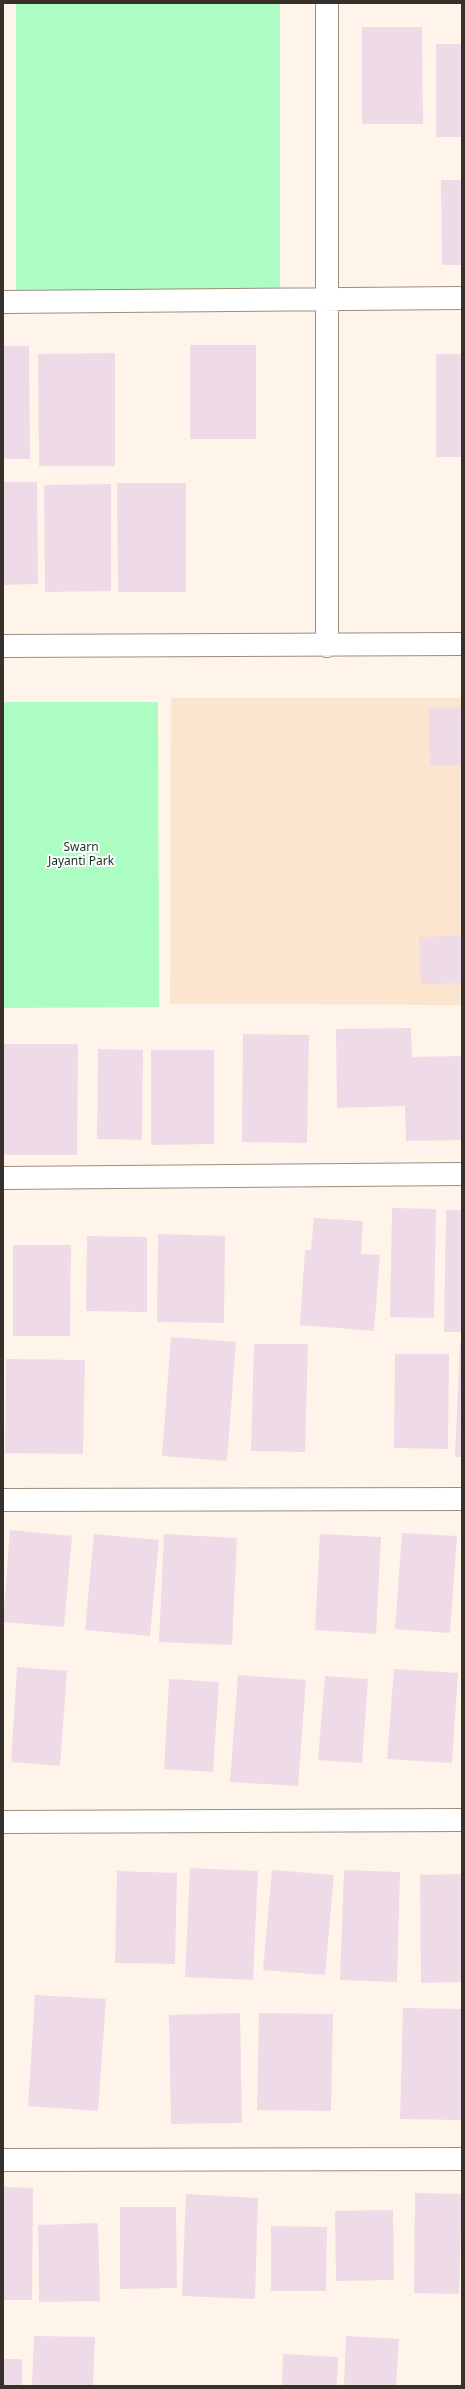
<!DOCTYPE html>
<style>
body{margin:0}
#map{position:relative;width:465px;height:2389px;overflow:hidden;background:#fff4ea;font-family:"Noto Sans",sans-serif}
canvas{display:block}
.frame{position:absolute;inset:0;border:4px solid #38312b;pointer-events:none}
</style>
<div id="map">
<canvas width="465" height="2389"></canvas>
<div class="frame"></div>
</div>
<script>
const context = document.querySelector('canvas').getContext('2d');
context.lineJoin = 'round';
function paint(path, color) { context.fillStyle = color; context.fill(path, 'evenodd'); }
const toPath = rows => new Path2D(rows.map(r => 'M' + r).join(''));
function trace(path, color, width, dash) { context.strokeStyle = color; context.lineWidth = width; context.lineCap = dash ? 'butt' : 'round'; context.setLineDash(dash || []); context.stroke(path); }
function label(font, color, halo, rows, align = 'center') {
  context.font = font + ' "Noto Sans",sans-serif'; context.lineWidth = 4; context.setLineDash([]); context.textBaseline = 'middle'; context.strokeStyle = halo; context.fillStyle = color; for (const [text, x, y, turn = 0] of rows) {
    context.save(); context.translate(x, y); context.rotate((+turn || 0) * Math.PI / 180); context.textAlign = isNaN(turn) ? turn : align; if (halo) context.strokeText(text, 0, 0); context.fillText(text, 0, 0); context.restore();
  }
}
paint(toPath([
 [171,698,462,698,462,1005,170,1004]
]), '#fce5cf');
paint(toPath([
 [16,3,280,3,280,292,16,294],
 [3,702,158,702,159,1007,3,1008]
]), '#acfdc3');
paint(toPath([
 [362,27,422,27,423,124,362,124],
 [436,44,462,44,462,137,436,137],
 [441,180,462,180,462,265,442,265],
 [190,345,256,345,256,439,190,439],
 [3,346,29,346,30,459,3,459],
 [115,353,115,466,39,466,38,354],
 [436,354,462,354,462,457,436,457],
 [3,482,37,482,38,584,3,585],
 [117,483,186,483,186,592,118,592],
 [111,484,111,591,45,592,44,485],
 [462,707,462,765,430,765,429,708],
 [462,936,462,983,421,984,419,937],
 [411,1028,412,1057,462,1056,462,1140,406,1141,405,1106,337,1108,336,1029],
 [243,1034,309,1035,307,1143,242,1142],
 [4,1044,78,1044,77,1155,3,1155],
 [98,1049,143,1050,142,1140,97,1139],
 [151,1050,214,1050,214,1144,151,1145],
 [392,1208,436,1209,434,1318,390,1317],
 [446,1210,462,1210,462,1332,444,1332],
 [314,1218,363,1221,361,1254,380,1255,374,1331,300,1325,305,1250,311,1250],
 [158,1234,225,1236,224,1323,157,1322],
 [87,1236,147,1237,147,1312,86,1311],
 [13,1245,71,1245,70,1336,13,1336],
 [171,1337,236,1342,227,1461,162,1456],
 [460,1342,462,1342,462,1457,455,1457],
 [254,1344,308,1344,305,1452,251,1451],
 [395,1354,449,1354,448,1449,394,1448],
 [6,1359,85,1360,83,1454,5,1453],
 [10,1530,72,1536,64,1627,3,1622],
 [402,1533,457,1536,450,1633,395,1629],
 [94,1534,159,1540,150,1636,85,1630],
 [164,1534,237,1538,232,1645,159,1642],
 [320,1534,381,1537,376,1634,315,1630],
 [17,1667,67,1671,60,1766,11,1762],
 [394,1669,458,1673,452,1763,387,1759],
 [238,1675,306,1680,298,1786,230,1782],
 [325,1676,368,1679,362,1763,318,1760],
 [169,1679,219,1682,213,1772,164,1769],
 [190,1868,258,1871,253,1980,185,1977],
 [272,1870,334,1875,325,1975,263,1970],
 [344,1870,400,1872,397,1982,340,1980],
 [117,1871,177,1873,175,1964,115,1963],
 [462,1874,462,1982,421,1983,420,1875],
 [35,1995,106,1999,98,2111,28,2106],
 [403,2008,462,2009,462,2120,400,2119],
 [240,2013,242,2123,171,2124,169,2015],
 [259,2013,333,2014,331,2111,257,2110],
 [3,2187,33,2188,32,2300,3,2300],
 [415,2193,462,2194,459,2294,414,2293],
 [186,2194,258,2198,255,2299,182,2296],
 [120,2207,176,2207,177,2288,120,2289],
 [393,2210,394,2280,336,2281,335,2211],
 [98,2223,100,2301,39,2302,38,2225],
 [271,2226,327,2227,326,2291,271,2291],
 [34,2336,95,2337,93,2386,32,2386],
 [346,2336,399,2339,396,2386,344,2386],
 [283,2354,338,2357,337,2386,282,2386],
 [3,2359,22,2359,22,2386,3,2386]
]), '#efdae7');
const minor = toPath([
 [327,3,327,646],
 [3,302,462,298],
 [3,646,462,644],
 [3,1178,462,1174],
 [3,1500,462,1499],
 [3,1822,462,1820],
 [3,2160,462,2159]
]);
trace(minor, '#9d8d7e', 24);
trace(minor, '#fff', 22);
label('12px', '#11351e', '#fff', [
 ["Swarn",81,848],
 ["Jayanti Park",81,862]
]);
</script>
